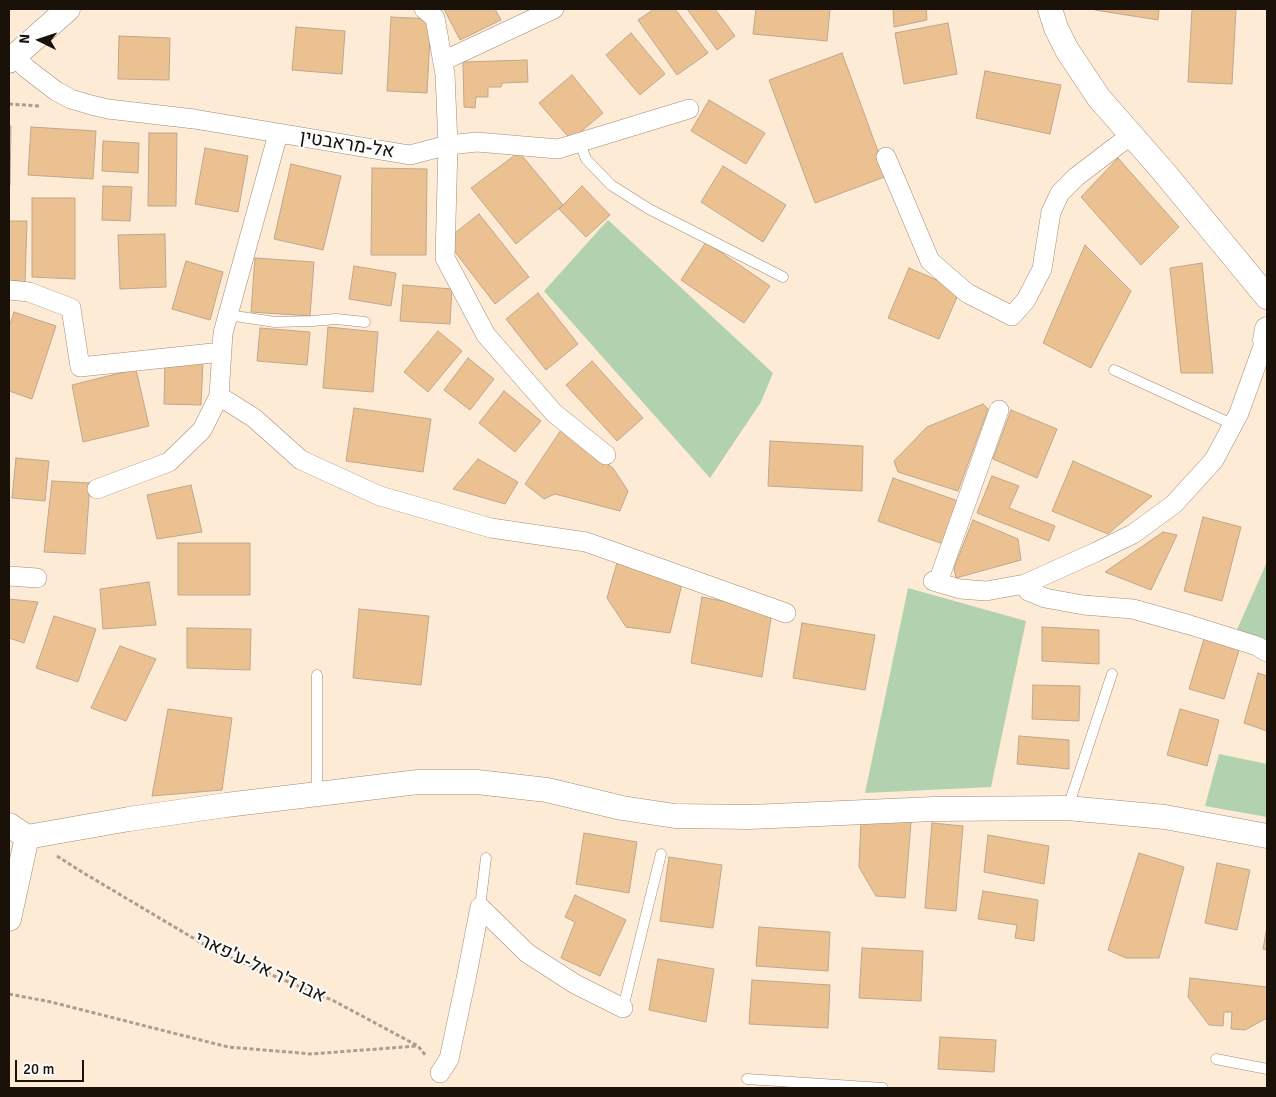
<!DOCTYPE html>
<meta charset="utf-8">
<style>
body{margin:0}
#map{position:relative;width:1276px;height:1097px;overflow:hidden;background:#feebd6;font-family:Signika,sans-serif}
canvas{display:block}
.frame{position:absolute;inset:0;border:10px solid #1a1209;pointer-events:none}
.north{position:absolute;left:15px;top:15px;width:50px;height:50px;-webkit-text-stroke:4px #fbfbfb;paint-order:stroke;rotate:274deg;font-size:14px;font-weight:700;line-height:20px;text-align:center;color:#1a1209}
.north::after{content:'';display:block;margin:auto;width:18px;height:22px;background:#1a1209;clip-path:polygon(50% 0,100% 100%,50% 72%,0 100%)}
.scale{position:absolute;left:15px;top:1060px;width:69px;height:22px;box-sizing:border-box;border:2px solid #1a1209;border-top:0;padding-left:6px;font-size:15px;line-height:18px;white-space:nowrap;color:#1a1209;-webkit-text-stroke:4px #fbfbfb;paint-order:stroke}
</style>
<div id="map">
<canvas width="1276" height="1097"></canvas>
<div class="frame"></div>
<div class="north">N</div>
<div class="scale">20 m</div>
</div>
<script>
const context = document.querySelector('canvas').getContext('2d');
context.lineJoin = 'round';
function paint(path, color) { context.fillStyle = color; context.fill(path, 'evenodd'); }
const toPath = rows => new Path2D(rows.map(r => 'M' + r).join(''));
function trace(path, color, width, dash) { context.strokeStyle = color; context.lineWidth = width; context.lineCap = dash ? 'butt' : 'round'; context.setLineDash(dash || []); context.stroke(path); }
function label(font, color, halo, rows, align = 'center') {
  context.font = font + ' Signika,Heebo,sans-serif'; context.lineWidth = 4.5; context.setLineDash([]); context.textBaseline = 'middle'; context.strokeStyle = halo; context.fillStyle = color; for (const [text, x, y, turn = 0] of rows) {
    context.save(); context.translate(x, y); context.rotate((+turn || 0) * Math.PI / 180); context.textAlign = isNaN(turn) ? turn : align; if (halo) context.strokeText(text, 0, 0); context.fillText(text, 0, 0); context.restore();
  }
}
paint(toPath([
 [608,220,773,373,761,402,710,478,544,291],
 [1267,562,1267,649,1235,634],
 [908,588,1026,621,991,787,865,793],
 [1219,754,1267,764,1267,817,1205,806]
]), '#b1d1af');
const building = toPath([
 [444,9,495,9,501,20,460,40,444,9],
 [654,9,675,9,708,53,677,75,638,20,654,9],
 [687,9,715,9,735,36,717,50,687,9],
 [756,9,830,9,827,41,753,34,756,9],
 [893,9,926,9,927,20,894,27,893,9],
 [1096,9,1159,9,1158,20,1095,10,1096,9],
 [1192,9,1236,9,1232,84,1188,82,1192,9],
 [391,17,431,19,427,93,387,91,391,17],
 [948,23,957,74,904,84,895,33,948,23],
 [296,27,345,31,342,74,292,70,296,27],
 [631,33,665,74,640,95,606,55,631,33],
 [119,36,170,38,169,80,118,79,119,36],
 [842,53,887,176,815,203,769,80,842,53],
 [527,60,528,82,502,83,501,87,488,87,488,97,476,97,475,108,464,107,463,62,527,60],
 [985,71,1061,85,1050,134,976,118,985,71],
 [572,75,603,113,571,140,539,103,572,75],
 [709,100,765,133,746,164,691,131,709,100],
 [9,126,11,126,10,185,9,185,9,126],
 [31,127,96,131,93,179,28,175,31,127],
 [149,133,177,133,176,206,148,206,149,133],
 [103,141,139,143,138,173,102,171,103,141],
 [205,148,248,156,238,212,195,204,205,148],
 [519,152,563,205,516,244,471,188,519,152],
 [1118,158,1179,227,1141,265,1081,197,1118,158],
 [291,164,341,176,323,250,274,239,291,164],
 [723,166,786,205,763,242,701,202,723,166],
 [372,168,427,169,426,255,371,255,372,168],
 [103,186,132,187,130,221,102,220,103,186],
 [582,186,610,215,586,237,559,209,582,186],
 [32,198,75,198,75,279,32,277,32,198],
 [479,214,529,277,495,304,446,240,479,214],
 [9,221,27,221,25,282,9,280,9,221],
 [165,234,166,287,120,289,118,235,165,234],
 [706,242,770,286,744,323,681,280,706,242],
 [1085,245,1131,291,1091,368,1043,343,1085,245],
 [255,258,314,262,310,316,251,312,255,258],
 [186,261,223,272,210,320,172,309,186,261],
 [1202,263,1213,373,1181,373,1170,268,1202,263],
 [354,266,396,273,391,306,349,299,354,266],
 [909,268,960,290,939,339,888,318,909,268],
 [403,285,452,289,450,324,400,321,403,285],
 [538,293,578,344,546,370,506,319,538,293],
 [14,312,56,326,32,399,9,391,9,327,14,312],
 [328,327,378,332,373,392,323,388,328,327],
 [260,328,310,332,307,365,257,361,260,328],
 [438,331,462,351,428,392,404,372,438,331],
 [468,358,494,379,470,410,444,390,468,358],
 [165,360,203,362,201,405,164,404,165,360],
 [592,361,643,418,617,441,566,385,592,361],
 [136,369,149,426,83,442,72,385,136,369],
 [504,391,541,421,515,452,479,423,504,391],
 [983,404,988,409,958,491,898,472,894,461,927,427,983,404],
 [354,408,431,419,423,472,346,461,354,408],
 [1011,410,1057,429,1037,478,993,459,1011,410],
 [561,430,613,468,628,491,620,511,555,494,544,499,525,484,561,430],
 [770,441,863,446,862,491,768,486,770,441],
 [16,458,49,461,45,501,12,498,16,458],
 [478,459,518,482,505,504,453,489,478,459],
 [1073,461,1152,496,1108,534,1052,511,1073,461],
 [992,476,1019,486,1009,508,1055,526,1049,541,977,513,992,476],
 [893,478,961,502,946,545,878,521,893,478],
 [52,481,90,483,85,554,44,552,52,481],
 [191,485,202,532,157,539,147,495,191,485],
 [1203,517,1241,527,1222,601,1184,591,1203,517],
 [973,520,1018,539,1021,560,956,578,954,568,973,520],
 [1163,532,1177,535,1151,590,1105,572,1163,532],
 [178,543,250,543,250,595,178,595,178,543],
 [618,559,682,584,670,633,626,627,607,598,618,559],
 [149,582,156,625,103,629,100,589,149,582],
 [702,597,772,611,762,677,691,663,702,597],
 [9,599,38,602,24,643,9,638,9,599],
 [359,609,429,616,421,685,353,678,359,609],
 [54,616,96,629,78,682,36,668,54,616],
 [802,623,875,635,865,690,793,678,802,623],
 [1042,627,1099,630,1099,664,1042,661,1042,627],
 [187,628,251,629,250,670,187,668,187,628],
 [1204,639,1239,650,1224,699,1189,689,1204,639],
 [120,646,156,659,126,721,91,708,120,646],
 [1258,673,1267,676,1267,731,1244,723,1258,673],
 [1033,685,1080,686,1079,721,1032,719,1033,685],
 [168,709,232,718,222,790,152,796,168,709],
 [1180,709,1219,720,1207,766,1167,755,1180,709],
 [1019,736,1069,740,1069,769,1017,764,1019,736],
 [861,821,911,822,905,898,876,896,859,867,861,821],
 [932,823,963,826,956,911,925,908,932,823],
 [584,833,637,842,629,893,576,884,584,833],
 [988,835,1049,846,1044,884,984,872,988,835],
 [1139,853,1184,867,1159,958,1126,958,1108,950,1139,853],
 [669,857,722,865,713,928,660,921,669,857],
 [1217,863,1250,870,1237,930,1205,923,1217,863],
 [983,891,1038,900,1034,941,1015,938,1017,925,978,919,983,891],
 [575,895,626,920,600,976,561,958,575,922,565,917,575,895],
 [759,927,830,932,828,971,756,966,759,927],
 [1267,927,1267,950,1263,949,1267,927],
 [862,948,923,951,921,1001,859,998,862,948],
 [658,959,714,969,706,1022,649,1010,658,959],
 [1190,978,1267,987,1267,1018,1245,1030,1231,1029,1232,1012,1224,1012,1223,1026,1209,1025,1188,997,1190,978],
 [752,980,830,985,828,1028,749,1024,752,980],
 [940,1037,996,1040,994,1072,938,1069,940,1037]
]);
paint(building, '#ebc191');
trace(building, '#bea78e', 1);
const service = toPath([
 [580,143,586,159,611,185,649,209,783,277],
 [228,315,275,322,312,321,336,319,365,322],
 [1114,370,1232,424],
 [317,794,317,675],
 [1068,807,1112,674],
 [480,907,486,858],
 [623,1008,661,854],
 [1216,1059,1267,1069],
 [747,1079,883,1088]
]);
const minor = toPath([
 [424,9,435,18,445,74,448,145,445,258,486,335,554,413,606,455],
 [15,56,26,68,56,91,71,99,91,105,108,109,194,119,410,155,448,145,477,142,558,149,689,109],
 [443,61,554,9],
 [886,157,930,261,967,293,1012,316,1026,300,1042,269,1051,212,1060,193,1076,177,1131,135],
 [9,290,29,292,71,308,80,367,222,352],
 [219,396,254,418,301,460,380,496,491,528,586,542,786,613],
 [97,489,169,462,202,430,219,396,223,333,278,134],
 [9,576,37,578],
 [933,581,960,589,986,591,1025,584,1096,552,1133,534,1174,504,1214,460,1239,413,1267,335],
 [938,582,999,410],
 [1025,584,1028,591,1045,598,1083,605,1133,609,1190,625,1257,646,1267,652],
 [440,1073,449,1059,466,979,480,907,527,953,575,984,623,1008]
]);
const tertiary = toPath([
 [1050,9,1056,28,1067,50,1099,98,1163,171,1267,297],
 [9,61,68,9],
 [1265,340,1267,329],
 [9,825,27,837],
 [27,837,129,819,226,805,418,782,477,782,547,790,622,808,675,816,750,817,934,809,1067,808,1165,817,1267,836],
 [9,919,27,837]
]);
trace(service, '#a28c75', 11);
trace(minor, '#a28c75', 20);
trace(tertiary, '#a28c75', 25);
trace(toPath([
 [9,104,40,106],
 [57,856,82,872,215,951,334,1001,418,1046,426,1056],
 [9,994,51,1002,228,1047,312,1054,417,1046]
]), '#ac9d8c', 3, [4, 2.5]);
trace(service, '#fff', 10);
trace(minor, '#fff', 19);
trace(tertiary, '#fff', 24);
label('19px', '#1a1209', '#fbfbfb', [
 ["אל-מראבטין",347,145,9],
 ["אבו ד'ר אל-ע'פארי",260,968,25]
]);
</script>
